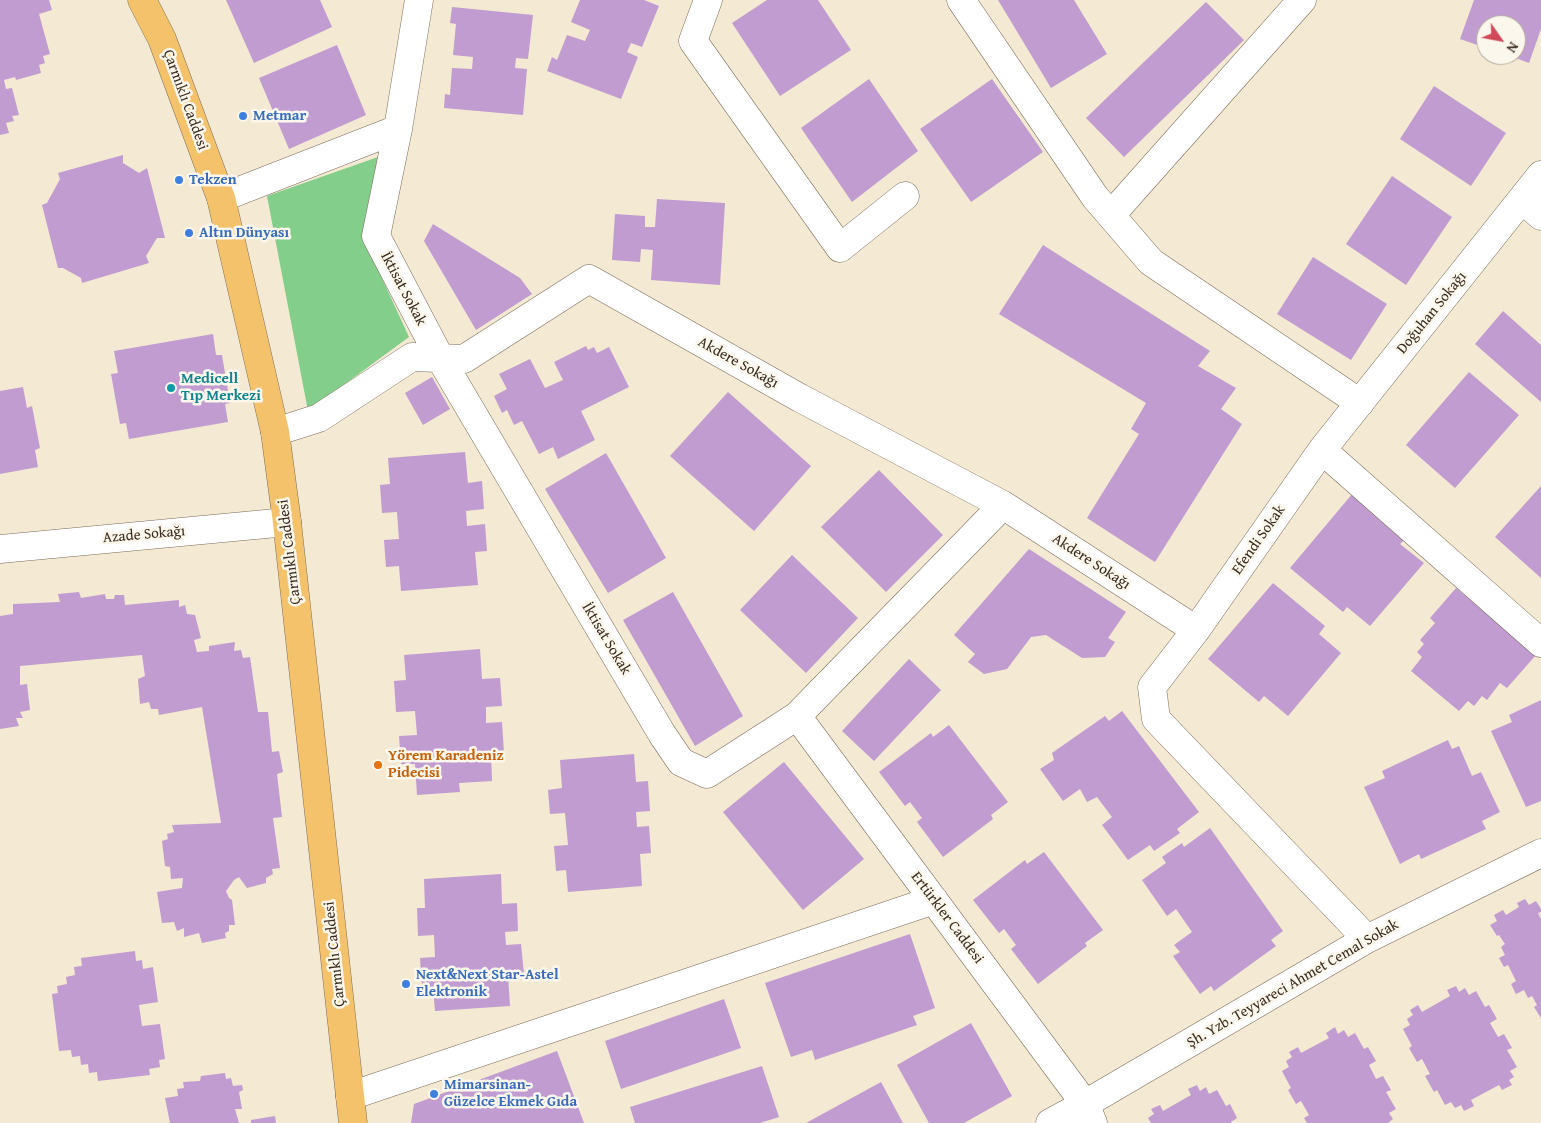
<!DOCTYPE html>
<meta charset="utf-8">
<style>
body{margin:0}
#map{position:relative;width:1541px;height:1123px;overflow:hidden;background:#f4e9d2;font-family:"Gentium Book Plus",serif}
canvas{display:block}
.north{position:absolute;left:1476px;top:15px;width:50px;height:50px;box-sizing:border-box;background:#fbf7ec;border:1px solid #aea59a;border-radius:50%;rotate:123deg;font-size:14px;font-weight:700;line-height:20px;text-align:center;color:#3b2a1e}
.north::after{content:'';display:block;margin:auto;width:18px;height:22px;background:#d1495b;clip-path:polygon(50% 0,100% 100%,50% 72%,0 100%)}
</style>
<div id="map">
<canvas width="1541" height="1123"></canvas>
<div class="north">N</div>
</div>
<script>
const context = document.querySelector('canvas').getContext('2d');
context.lineJoin = 'round';
function paint(path, color) { context.fillStyle = color; context.fill(path, 'evenodd'); }
const toPath = rows => new Path2D(rows.map(r => 'M' + r).join(''));
function trace(path, color, width, dash) { context.strokeStyle = color; context.lineWidth = width; context.lineCap = dash ? 'butt' : 'round'; context.setLineDash(dash || []); context.stroke(path); }
function label(font, color, halo, rows, align = 'center') {
  context.font = font + ' "Gentium Book Plus",serif'; context.lineWidth = 5; context.setLineDash([]); context.textBaseline = 'middle'; context.strokeStyle = halo; context.fillStyle = color; for (const [text, x, y, turn = 0] of rows) {
    context.save(); context.translate(x, y); context.rotate((+turn || 0) * Math.PI / 180); context.textAlign = isNaN(turn) ? turn : align; if (halo) context.strokeText(text, 0, 0); context.fillText(text, 0, 0); context.restore();
  }
}
paint(toPath([
 [378,157,363,237,409,337,308,411,267,196]
]), '#83ce8b');
paint(toPath([
 [0,0,49,0,52,10,39,14,50,54,43,56,45,63,39,65,41,73,16,80,15,77,4,80,6,89,12,88,19,115,12,116,14,121,6,123,9,133,0,135],
 [226,0,320,0,332,27,254,63],
 [580,0,644,0,659,6,642,47,631,43,627,52,638,57,621,99,547,71,552,57,557,60,567,35,585,41,590,30,571,22],
 [767,0,818,0,851,50,780,96,732,23],
 [998,0,1074,0,1107,54,1051,88],
 [1474,0,1541,0,1541,29,1529,63,1508,55,1516,55,1516,25,1486,25,1486,48,1460,39],
 [1206,2,1244,40,1124,157,1086,118],
 [452,7,533,15,528,59,516,58,515,68,527,69,523,115,444,108,445,94,450,95,452,68,472,69,473,57,453,55,456,24,450,23],
 [337,45,366,115,289,149,259,78],
 [869,79,918,151,852,202,801,128],
 [992,79,1043,152,971,202,920,129],
 [1434,86,1506,133,1471,186,1400,139],
 [123,155,123,163,139,173,147,168,165,238,157,238,146,256,149,263,82,283,81,278,63,268,58,268,42,205,47,203,60,179,58,173],
 [1392,176,1452,217,1406,285,1346,244],
 [657,199,725,203,720,285,651,280,653,250,641,249,640,262,612,260,615,214,645,216,645,227,655,227],
 [433,224,520,278,532,294,476,330,424,241],
 [1043,245,1210,351,1198,366,1236,388,1221,409,1242,424,1155,562,1087,518,1139,434,1131,429,1146,403,999,314],
 [1313,257,1387,304,1351,360,1277,314],
 [1503,311,1541,345,1541,402,1475,344],
 [213,334,216,355,222,355,230,403,225,404,228,422,129,439,126,423,120,424,111,374,118,373,114,351],
 [586,346,588,350,594,347,597,353,609,347,629,387,581,411,595,440,558,459,553,447,539,454,522,421,514,425,507,410,502,413,494,396,507,389,499,374,530,359,545,388,563,380,554,362],
 [1469,372,1519,415,1455,488,1406,445],
 [432,377,450,409,423,425,405,393],
 [23,387,27,408,32,406,40,448,35,450,38,467,0,474,0,391],
 [728,392,811,466,754,531,670,456],
 [465,452,468,483,482,481,484,509,466,511,467,526,485,524,487,551,475,552,478,585,401,591,399,566,386,567,384,540,399,539,397,512,382,513,380,485,390,484,388,458],
 [606,453,666,558,608,593,545,489],
 [879,470,943,535,886,592,821,527],
 [1541,486,1541,578,1495,537],
 [1353,493,1406,538,1400,544,1424,563,1370,626,1347,607,1343,612,1290,568],
 [1029,549,1126,612,1108,638,1115,642,1105,657,1082,658,1046,635,1031,637,1007,669,984,674,968,662,975,654,954,635],
 [792,555,858,618,806,673,740,610],
 [1273,583,1325,626,1319,634,1341,653,1288,716,1264,696,1259,702,1208,659],
 [1456,588,1536,655,1507,688,1500,683,1487,700,1482,696,1474,706,1468,701,1459,711,1411,671,1422,657,1417,652,1424,644,1420,640,1435,623,1430,618],
 [79,592,81,598,105,594,106,599,114,599,115,595,124,595,125,605,179,600,179,607,185,605,187,614,195,615,201,638,194,640,197,652,209,651,209,646,235,642,234,651,241,650,243,658,250,657,258,712,268,712,272,752,279,751,283,772,277,774,282,817,273,818,280,868,272,869,273,874,266,878,266,883,247,888,239,877,234,880,226,891,229,898,232,900,235,925,229,925,229,931,225,933,226,938,202,943,199,933,184,937,184,928,177,931,174,922,162,923,157,892,182,888,183,878,171,879,170,867,165,866,162,841,168,839,167,834,174,832,172,825,221,823,202,707,159,715,158,709,151,709,149,702,140,704,138,679,145,676,142,655,20,666,20,685,27,684,30,710,20,712,23,718,16,718,19,726,0,729,0,616,13,614,13,604,60,602,58,594],
 [673,592,743,716,695,746,623,620],
 [480,649,482,679,500,678,502,706,486,707,486,723,502,722,504,753,491,754,492,781,459,783,460,792,417,795,415,764,401,764,399,736,417,735,415,711,396,712,394,681,406,680,404,655],
 [909,659,941,690,874,761,842,731],
 [1541,700,1541,801,1526,807,1491,731,1512,722,1509,715],
 [1122,711,1199,812,1177,829,1180,833,1154,851,1150,845,1128,860,1102,825,1112,817,1097,797,1087,802,1080,789,1063,801,1040,769,1054,760,1052,753,1105,716,1109,721],
 [949,725,1008,802,991,815,993,819,943,857,917,822,922,818,910,802,905,806,879,772,931,733,933,737],
 [1448,740,1452,749,1459,746,1472,776,1481,772,1500,812,1482,821,1486,829,1421,859,1419,854,1400,864,1364,787,1385,778,1382,771],
 [634,754,636,782,648,781,650,811,636,812,637,827,649,826,651,853,640,854,642,886,568,892,566,870,556,871,554,846,568,845,565,813,550,814,548,790,562,788,560,760],
 [784,762,864,859,803,910,723,812],
 [1210,828,1283,931,1271,940,1276,946,1214,991,1211,986,1200,994,1173,956,1180,952,1174,945,1192,932,1176,909,1167,916,1142,880,1166,863,1162,857,1182,843,1184,847],
 [1044,852,1103,930,1085,943,1087,946,1038,984,1011,949,1016,945,1004,929,999,933,973,900,1025,860,1027,864],
 [501,874,502,904,517,903,518,931,505,932,506,945,521,944,524,974,508,975,510,1006,435,1011,433,987,422,987,420,958,435,957,434,935,418,936,417,908,425,908,424,879],
 [1525,899,1529,905,1536,901,1541,909,1541,912,1538,913,1541,919,1541,1018,1534,1007,1537,1005,1532,996,1528,998,1524,990,1516,994,1511,984,1516,981,1508,965,1504,967,1499,958,1505,955,1501,947,1505,944,1499,935,1497,936,1490,925,1497,921,1494,915,1503,910,1506,915,1519,907,1517,903],
 [910,934,935,1008,913,1016,917,1025,815,1060,812,1050,791,1057,765,983],
 [135,951,136,961,142,960,143,969,153,967,158,1002,139,1005,142,1026,160,1024,165,1059,159,1060,160,1067,149,1069,150,1075,98,1081,97,1072,89,1073,88,1064,81,1065,80,1056,72,1057,71,1050,59,1051,52,994,58,993,57,986,67,984,66,977,75,975,74,967,82,966,81,958],
 [1456,986,1459,992,1465,988,1469,995,1476,991,1485,1007,1489,1005,1497,1019,1490,1023,1498,1037,1504,1034,1512,1048,1507,1050,1517,1067,1510,1071,1514,1077,1509,1080,1512,1085,1502,1090,1499,1085,1471,1100,1474,1106,1464,1111,1461,1105,1455,1108,1451,1102,1445,1105,1437,1090,1434,1092,1425,1076,1430,1074,1422,1059,1417,1062,1409,1048,1412,1046,1403,1029,1410,1025,1407,1019,1413,1015,1410,1010,1418,1005,1422,1012,1450,996,1447,990],
 [724,999,741,1048,621,1089,605,1041],
 [971,1023,1012,1096,964,1123,929,1123,897,1065],
 [1335,1027,1338,1034,1344,1030,1348,1037,1355,1033,1364,1049,1368,1047,1376,1061,1369,1065,1376,1079,1383,1076,1391,1090,1386,1092,1396,1109,1389,1113,1393,1119,1388,1123,1307,1123,1304,1118,1309,1115,1301,1101,1296,1104,1288,1090,1291,1088,1282,1071,1289,1067,1286,1061,1292,1057,1289,1052,1298,1047,1301,1053,1329,1038,1326,1033],
 [557,1051,584,1123,411,1123,414,1104],
 [762,1066,779,1117,760,1123,635,1123,630,1107],
 [225,1073,226,1079,231,1078,233,1086,242,1085,243,1090,239,1092,242,1109,235,1109,239,1123,170,1123,165,1098,178,1096,177,1089,184,1088,183,1082,200,1081,201,1076],
 [881,1082,903,1123,806,1123],
 [1197,1085,1200,1091,1206,1087,1209,1094,1217,1090,1226,1106,1230,1104,1237,1118,1231,1122,1231,1123,1151,1123,1148,1118,1154,1114,1151,1109,1160,1105,1163,1111,1191,1095,1188,1089],
 [275,1116,276,1123,251,1123,251,1120]
]), '#c09cd0');
const minor = toPath([
 [419,0,398,129,376,236,440,358,662,734,681,762,707,774,797,716,1003,505],
 [708,0,693,41,840,248,905,196],
 [961,0,1095,197,1151,262,1360,403],
 [221,198,398,129],
 [1523,200,1541,216],
 [1111,215,1302,0],
 [275,432,319,418,412,357,464,359,589,279,800,398,1003,505,1196,630],
 [1322,450,1541,643],
 [0,549,287,522],
 [797,716,1085,1104,1093,1123],
 [1367,939,1156,719,1152,687,1196,630,1322,450,1541,175],
 [350,1096,934,900],
 [1050,1123,1085,1104,1367,939,1541,853]
]);
const major = toPath([
 [142,0,162,39,221,198,275,432,287,522,353,1123]
]);
trace(minor, '#7c6d5d', 29);
trace(major, '#7c6d5d', 29);
trace(minor, '#fff', 28);
trace(major, '#f4c26a', 28);
for (const [x, y, r, color] of [
 [243,116,5,"#3f7fe0"],
 [179,180,5,"#3f7fe0"],
 [189,233,5,"#3f7fe0"],
 [171,388,5,"#0f9aa8"],
 [378,765,5,"#e8710a"],
 [406,984,5,"#3f7fe0"],
 [434,1094,5,"#3f7fe0"]
]) { const dot = new Path2D(); dot.arc(x, y, r, 0, 2 * Math.PI); context.fillStyle = color; context.fill(dot); trace(dot, '#fbf7ec', 2); }
label('15px', '#3b2a1e', '#fbf7ec', [
 ["Çarmıklı Caddesi",185,100,70],
 ["İktisat Sokak",403,289,62],
 ["Doğuhan Sokağı",1432,313,-51],
 ["Akdere Sokağı",738,363,29],
 ["Azade Sokağı",144,535,-5],
 ["Efendi Sokak",1259,540,-55],
 ["Çarmıklı Caddesi",290,552,-97],
 ["Akdere Sokağı",1091,562,33],
 ["İktisat Sokak",606,639,59],
 ["Ertürkler Caddesi",947,918,53],
 ["Çarmıklı Caddesi",335,954,-96],
 ["Şh. Yzb. Teyyareci Ahmet Cemal Sokak",1293,984,-30]
]);
label('bold 15px', '#366cbe', '#fbf7ec', [
 ["Metmar",253,116],
 ["Tekzen",189,180],
 ["Altın Dünyası",199,233],
 ["Next&Next Star-Astel",416,975],
 ["Elektronik",416,992],
 ["Mimarsinan-",444,1085],
 ["Güzelce Ekmek Gıda",444,1102]
], 'left');
label('bold 15px', '#0d838f', '#fbf7ec', [
 ["Medicell",181,379],
 ["Tıp Merkezi",181,396]
], 'left');
label('bold 15px', '#c56008', '#fbf7ec', [
 ["Yörem Karadeniz",388,756],
 ["Pidecisi",388,773]
], 'left');
</script>
